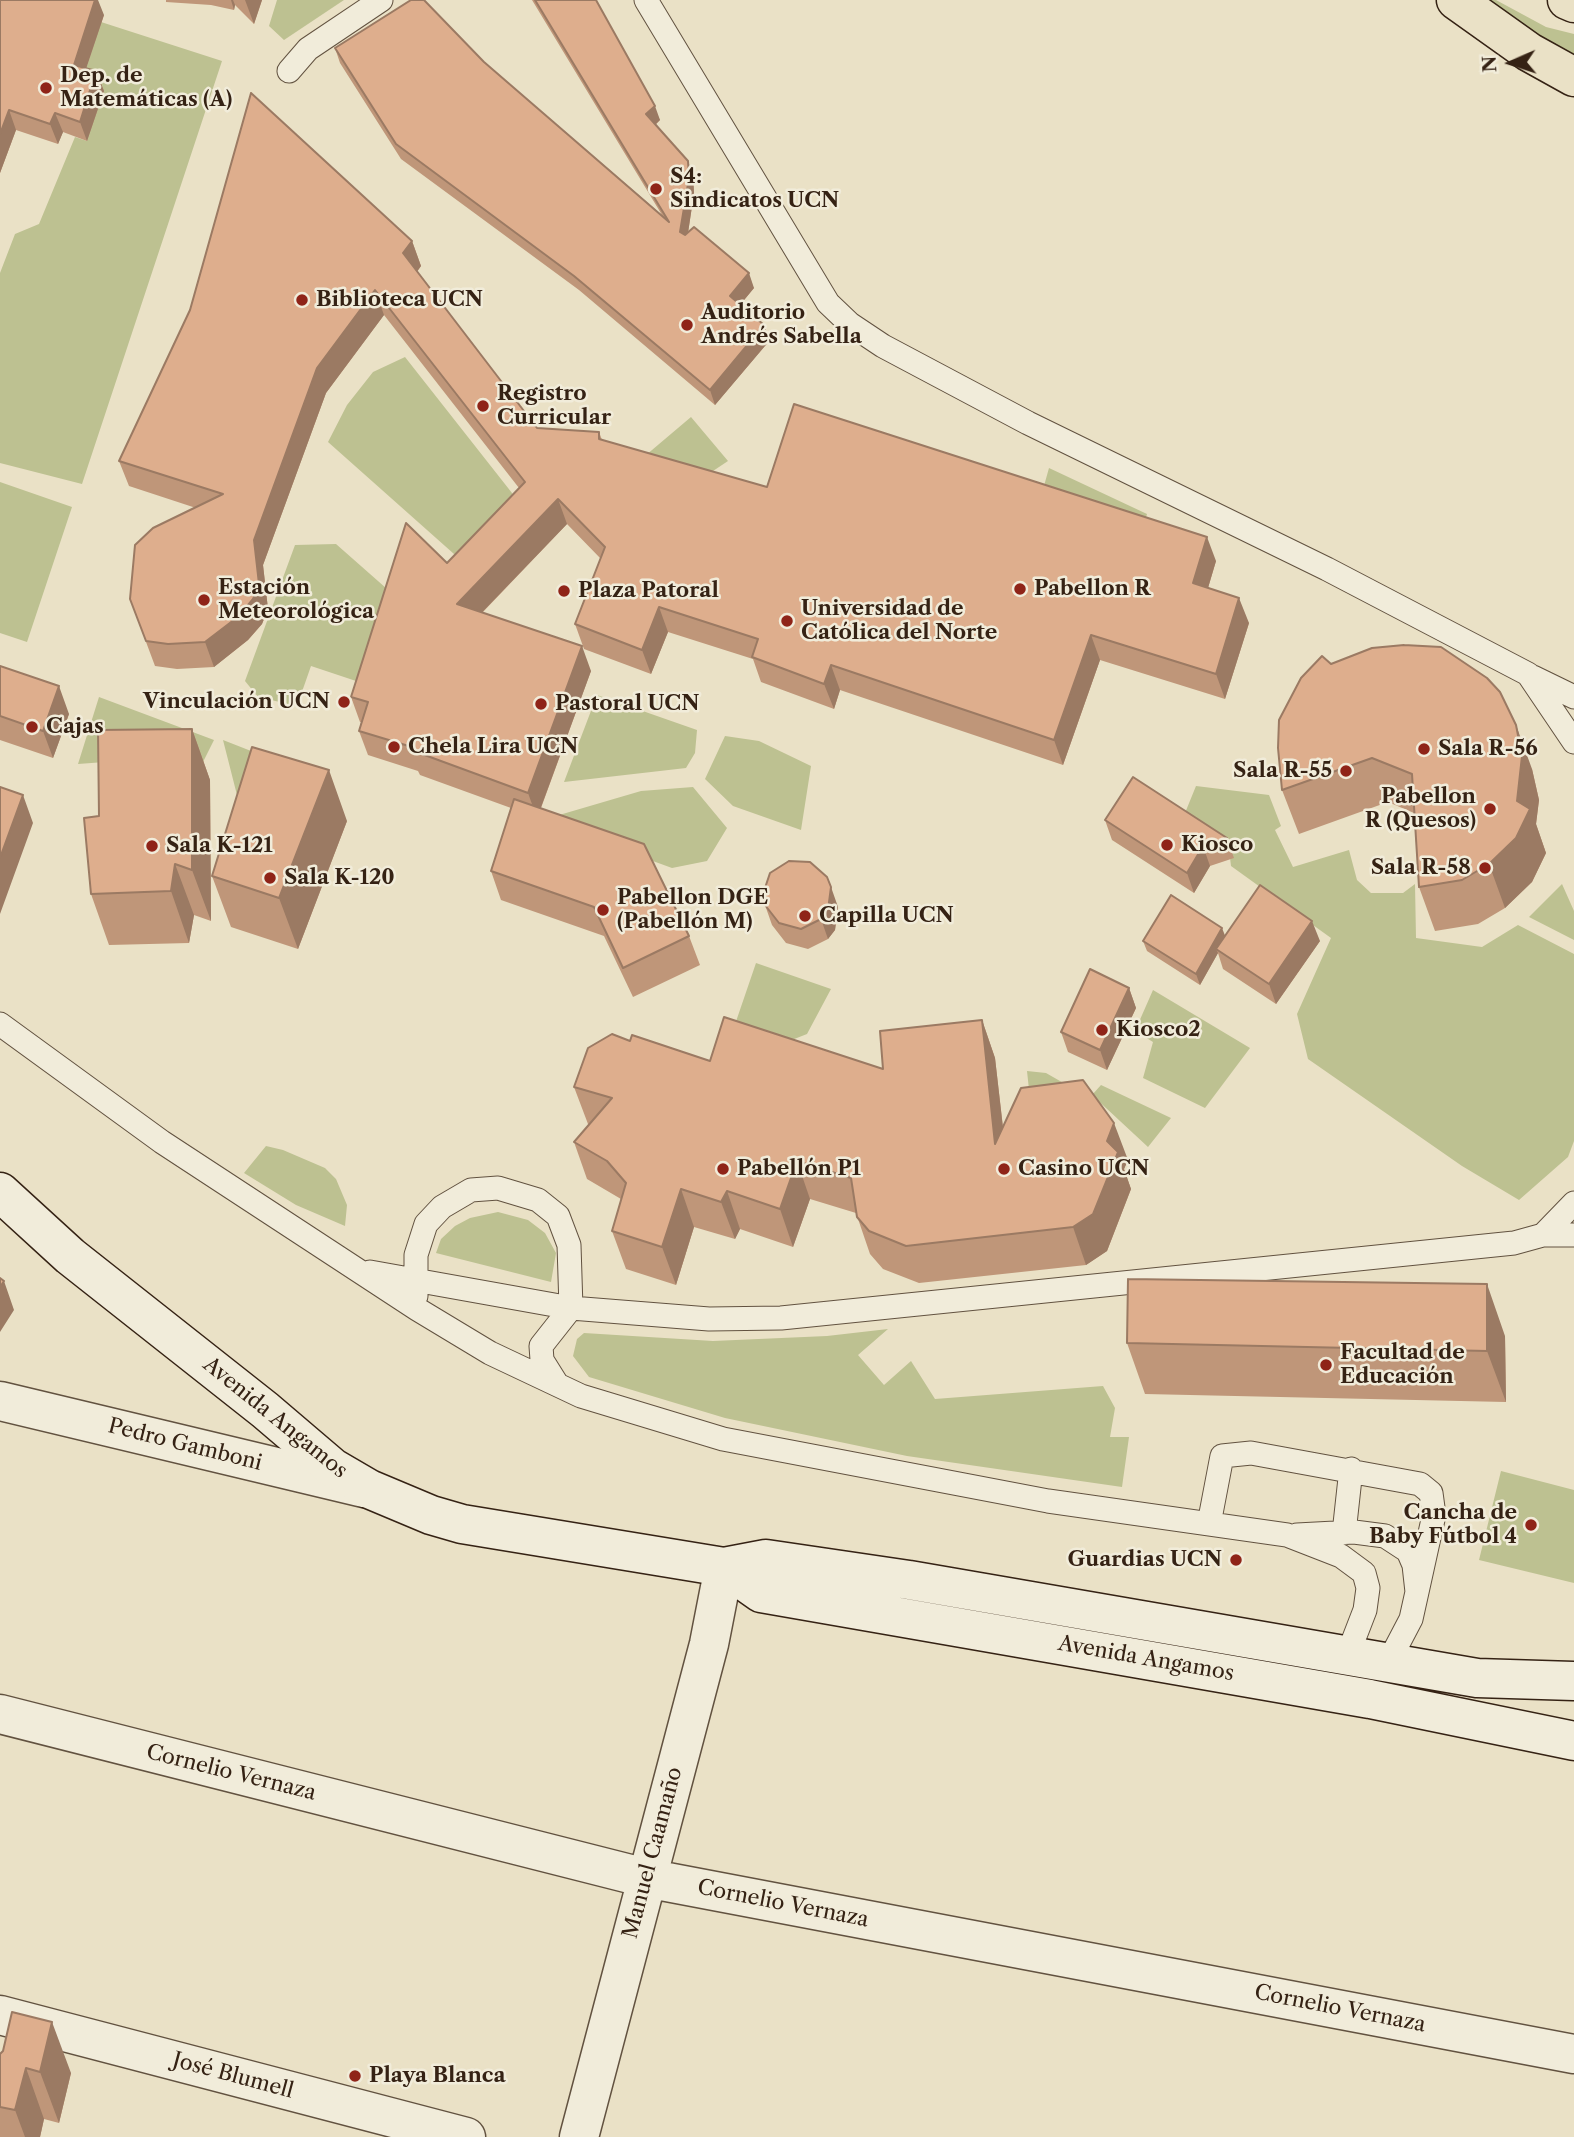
<!DOCTYPE html>
<meta charset="utf-8">
<style>
body{margin:0}
#map{position:relative;width:1574px;height:2137px;overflow:hidden;background:#eae1c6;font-family:"Libre Caslon Text",serif}
canvas{display:block}
.north{position:absolute;left:1476px;top:28px;width:70px;height:70px;-webkit-text-stroke:5px #f1ecda;paint-order:stroke;rotate:267deg;font-size:19px;font-weight:700;line-height:28px;text-align:center;color:#352214}
.north::after{content:'';display:block;margin:auto;width:24px;height:32px;background:#352214;clip-path:polygon(50% 0,100% 100%,50% 72%,0 100%)}
</style>
<div id="map">
<canvas width="1574" height="2137"></canvas>
<div class="north">N</div>
</div>
<script>
const context = document.querySelector('canvas').getContext('2d');
context.lineJoin = 'round';
function paint(path, color) { context.fillStyle = color; context.fill(path, 'evenodd'); }
const toPath = rows => new Path2D(rows.map(r => 'M' + r).join(''));
function trace(path, color, width, dash) { context.strokeStyle = color; context.lineWidth = width; context.lineCap = dash ? 'butt' : 'round'; context.setLineDash(dash || []); context.stroke(path); }
function label(font, color, halo, rows, align = 'center') {
  context.font = font + ' "Libre Caslon Text",serif'; context.lineWidth = 5; context.setLineDash([]); context.textBaseline = 'middle'; context.strokeStyle = halo; context.fillStyle = color; for (const [text, x, y, turn = 0] of rows) {
    context.save(); context.translate(x, y); context.rotate((+turn || 0) * Math.PI / 180); context.textAlign = isNaN(turn) ? turn : align; if (halo) context.strokeText(text, 0, 0); context.fillText(text, 0, 0); context.restore();
  }
}
paint(toPath([
 [277,0,344,0,284,40,269,26],
 [1466,0,1496,0,1546,27,1574,34,1574,69],
 [101,22,222,61,82,484,0,463,0,273,15,234,39,224,75,137,87,141,81,84],
 [405,357,523,507,463,562,328,442,347,405,373,372],
 [691,417,728,461,689,487,639,461],
 [1049,468,1147,514,1143,528,1042,493],
 [0,482,72,507,27,642,0,633],
 [336,544,395,596,365,684,311,666,297,706,258,697,245,681,295,545],
 [597,695,697,730,695,753,686,768,564,782],
 [99,697,214,740,203,762,158,758,78,764],
 [725,736,759,741,811,766,801,830,733,806,705,779],
 [223,740,297,769,238,799],
 [1196,786,1269,795,1281,826,1275,830,1293,867,1349,850,1357,880,1371,893,1403,893,1415,884,1416,938,1482,947,1518,925,1574,954,1574,1141,1568,1157,1519,1200,1462,1166,1308,1059,1297,1014,1331,938,1231,866,1228,841,1185,813],
 [693,787,727,828,707,861,672,868,557,826,549,818,641,791],
 [1562,884,1574,911,1574,940,1529,917],
 [756,963,831,989,807,1034,779,1045,730,1039],
 [1153,990,1250,1048,1205,1108,1143,1078,1153,1042,1135,1031],
 [1027,1071,1046,1073,1074,1089,1031,1108],
 [1101,1085,1171,1118,1148,1147,1092,1095],
 [266,1146,283,1150,325,1168,336,1179,347,1205,345,1226,296,1205,244,1173],
 [498,1212,528,1220,545,1233,556,1253,551,1282,436,1253,441,1239,455,1226,470,1218],
 [888,1329,858,1355,884,1385,911,1361,935,1399,1103,1386,1115,1408,1110,1437,1129,1437,1122,1487,907,1456,725,1418,589,1377,573,1356,577,1339,584,1333,713,1341,827,1336],
 [1501,1471,1574,1490,1574,1583,1479,1560]
]), '#bdc191');
const lane = toPath([
 [646,0,828,303,850,324,883,346,1028,423,1327,569,1528,674,1574,742],
 [289,71,308,49,381,0],
 [1533,677,1574,697],
 [0,1024,162,1142,417,1309,490,1353,581,1396,723,1439,1048,1501,1287,1535,1341,1556,1364,1573,1368,1588,1365,1610,1348,1654],
 [1543,1235,1574,1235],
 [370,1272,571,1308,709,1319,781,1318,1514,1243,1543,1235,1574,1203],
 [416,1296,416,1255,426,1224,442,1207,471,1190,498,1188,538,1200,558,1216,569,1245,571,1308,541,1346,542,1360,557,1384],
 [1209,1524,1222,1456,1251,1453,1420,1484,1431,1493,1434,1515,1417,1592],
 [1344,1533,1351,1469],
 [1297,1535,1354,1532,1385,1536,1408,1551,1414,1565,1417,1592,1411,1619,1389,1661]
]);
const street = toPath([
 [0,1401,364,1488],
 [0,1714,646,1878,1574,2054],
 [0,2015,466,2137],
 [579,2137,709,1644,724,1567]
]);
const secondary = toPath([
 [0,1192,70,1256,265,1410,333,1468,369,1489,431,1515,462,1524,724,1567,766,1559,909,1580,1477,1678,1574,1681],
 [724,1567,761,1593,1370,1699,1574,1741]
]);
const primary = toPath([
 [1456,0,1529,52,1574,77],
 [1567,0,1574,3]
]);
trace(lane, '#625240', 25);
trace(street, '#625240', 41);
trace(secondary, '#352214', 41);
trace(primary, '#352214', 41);
trace(lane, '#f1ecda', 23);
trace(street, '#f1ecda', 38);
trace(secondary, '#f1ecda', 38);
trace(primary, '#eae1c6', 38);
paint(toPath([
 [0,0,104,15,86,68,96,71,104,91,87,141,63,132,58,144,16,130,0,173],
 [166,0,262,0,254,24,235,5,234,10,211,5,166,2],
 [532,0,596,0,660,120,656,124,693,176,694,193,688,233,754,288,740,305,770,340,715,405,579,290,401,159,340,63,335,48,484,62,662,215],
 [412,241,421,266,417,272,537,428,599,432,602,440,767,487,1216,561,1208,588,1249,623,1225,699,1100,660,1063,765,840,690,834,709,761,682,753,659,668,632,651,674,584,649,575,624,601,559,567,524,482,613,591,671,541,808,689,936,700,965,633,997,604,936,501,900,491,871,511,808,420,775,418,771,368,755,359,731,361,722,360,722,351,697,447,563,519,488,384,315,326,393,263,565,268,609,262,624,248,640,214,667,177,669,155,666,130,599,196,508,129,486,119,461],
 [1331,664,1532,769,1539,800,1536,824,1546,853,1532,882,1505,908,1478,924,1435,931,1419,887,1414,813,1388,802,1299,834,1282,790],
 [0,666,69,714,53,758,0,740],
 [192,729,210,780,211,921,194,915,189,943,109,945,91,894,99,816],
 [1105,820,1227,838,1234,858,1210,866,1194,893,1112,840],
 [347,821,298,949,231,927,212,876],
 [765,905,838,907,835,930,828,939,808,949,786,943,772,925],
 [1225,935,1320,941,1276,1004,1223,969,1218,953,1200,985,1147,951,1143,941],
 [1129,988,1136,1008,1107,1070,1068,1052,1061,1032],
 [982,1020,995,1058,1003,1127,1128,1160,1124,1169,1131,1189,1107,1251,1086,1265,919,1283,883,1269,870,1254,856,1213,810,1199,793,1247,740,1229,735,1239,694,1227,676,1285,626,1269,612,1231,621,1199,587,1179,574,1142,589,1124,588,1124,574,1087,630,1041,710,1061,883,1069],
 [1505,1336,1506,1402,1145,1394,1127,1343],
 [0,2054,71,2073,59,2123,44,2119,40,2137,0,2137]
]), '#bf9679');
paint(toPath([
 [95,0,98,0,104,15,81,84,74,65],
 [231,0,233,0,235,5,234,10],
 [245,0,262,0,254,24],
 [96,71,104,91,87,141,80,122],
 [655,106,660,120,652,128,646,114],
 [9,110,16,130,0,173,0,134],
 [55,113,63,132,58,144,50,124],
 [688,161,693,176,694,193,686,246,680,232],
 [412,241,421,266,412,278,403,253],
 [749,273,754,288,735,311,730,296],
 [375,290,384,315,326,393,263,565,268,609,262,624,248,640,214,667,205,642,254,540,317,368],
 [764,325,770,340,715,405,710,390],
 [558,499,567,524,466,629,457,604],
 [1207,537,1216,561,1202,608,1193,583],
 [1239,598,1249,623,1225,699,1216,674],
 [659,607,668,632,651,674,642,650],
 [1091,635,1100,660,1063,765,1054,740],
 [582,646,591,671,537,818,528,793],
 [831,665,840,690,834,709,824,684],
 [59,686,69,714,53,758,43,731],
 [1516,725,1532,769,1539,800,1536,824,1546,853,1532,882,1505,908,1489,864],
 [192,729,210,780,211,921,192,870],
 [329,770,347,821,298,949,279,898],
 [23,795,33,823,0,914,0,858],
 [1203,846,1210,866,1194,893,1187,873],
 [175,864,194,915,189,943,171,891],
 [831,887,838,907,835,930,828,939,821,919],
 [1312,921,1320,941,1276,1004,1269,984],
 [1222,928,1226,938,1216,949,1218,953,1200,985,1196,974],
 [1129,988,1136,1008,1107,1070,1100,1050],
 [982,1020,995,1058,1009,1181,995,1144],
 [1114,1123,1128,1160,1124,1169,1131,1189,1107,1251,1086,1265,1073,1227],
 [797,1161,810,1199,793,1247,780,1209],
 [681,1189,694,1227,676,1285,662,1247],
 [727,1191,740,1229,735,1239,721,1202],
 [4,1281,14,1310,0,1332,0,1287],
 [1487,1284,1505,1336,1506,1402,1487,1351],
 [52,2022,71,2073,59,2123,40,2072],
 [26,2068,44,2119,40,2137,25,2137,15,2110]
]), '#9b7a63');
const building = toPath([
 [0,0,95,0,74,65,96,71,80,122,55,113,50,124,9,110,0,134,0,0],
 [411,0,424,0,484,62,669,222,535,0,596,0,655,106,646,114,688,161,689,178,680,232,685,235,694,227,749,273,730,296,764,325,710,390,574,276,396,144,335,48,411,0],
 [251,93,412,241,403,253,537,428,599,432,599,439,767,487,794,404,1207,537,1193,583,1239,598,1216,674,1091,635,1054,740,831,665,824,684,752,657,758,639,659,607,642,650,575,624,605,547,558,499,457,604,582,646,528,793,411,750,412,747,359,731,368,702,351,697,406,523,447,563,525,482,375,290,317,368,254,540,259,584,253,599,239,616,205,642,168,644,146,641,130,599,135,545,153,528,223,494,119,461,190,310,251,93],
 [1404,645,1441,647,1487,678,1500,692,1516,725,1522,756,1517,801,1530,809,1516,838,1489,864,1462,880,1419,887,1412,774,1372,758,1282,790,1278,748,1279,720,1301,678,1322,656,1331,664,1372,648,1404,645],
 [0,666,59,686,43,731,0,716,0,666],
 [192,729,192,870,175,864,171,891,91,894,84,818,99,816,98,730,192,729],
 [252,747,329,770,279,898,212,876,252,747],
 [1133,777,1227,838,1203,846,1187,873,1105,820,1133,777],
 [0,787,23,795,0,858,0,787],
 [514,799,644,844,689,936,623,968,594,907,491,871,514,799],
 [789,861,810,862,827,877,831,887,828,910,821,919,801,929,779,923,765,905,763,894,770,873,789,861],
 [1260,885,1312,921,1269,984,1216,949,1260,885],
 [1171,895,1222,928,1196,974,1143,941,1171,895],
 [1090,969,1129,988,1100,1050,1061,1032,1090,969],
 [724,1017,883,1069,880,1031,982,1020,995,1144,1021,1088,1083,1080,1114,1123,1107,1141,1118,1152,1093,1214,1073,1227,906,1246,869,1231,857,1217,851,1178,797,1161,780,1209,727,1191,721,1202,681,1189,662,1247,612,1231,626,1183,607,1161,574,1142,612,1098,574,1087,588,1048,612,1034,630,1041,632,1035,710,1061,724,1017],
 [0,1278,4,1281,0,1287,0,1278],
 [1128,1279,1487,1284,1487,1351,1127,1343,1128,1279],
 [12,2012,52,2022,40,2072,26,2068,15,2110,0,2107,0,2054,3,2051,12,2012]
]);
paint(building, '#deae8d');
trace(building, '#9b7a63', 2);
for (const [x, y, r, color] of [
 [46,88,7,"#8f2418"],
 [656,189,7,"#8f2418"],
 [302,300,7,"#8f2418"],
 [687,325,7,"#8f2418"],
 [483,406,7,"#8f2418"],
 [1020,589,7,"#8f2418"],
 [564,591,7,"#8f2418"],
 [204,600,7,"#8f2418"],
 [787,621,7,"#8f2418"],
 [344,702,7,"#8f2418"],
 [541,704,7,"#8f2418"],
 [32,727,7,"#8f2418"],
 [394,747,7,"#8f2418"],
 [1424,749,7,"#8f2418"],
 [1346,771,7,"#8f2418"],
 [1490,809,7,"#8f2418"],
 [1167,845,7,"#8f2418"],
 [152,846,7,"#8f2418"],
 [1485,868,7,"#8f2418"],
 [270,878,7,"#8f2418"],
 [603,910,7,"#8f2418"],
 [805,916,7,"#8f2418"],
 [1102,1030,7,"#8f2418"],
 [723,1169,7,"#8f2418"],
 [1004,1169,7,"#8f2418"],
 [1326,1365,7,"#8f2418"],
 [1531,1525,7,"#8f2418"],
 [1236,1560,7,"#8f2418"],
 [355,2076,7,"#8f2418"]
]) { const dot = new Path2D(); dot.arc(x, y, r, 0, 2 * Math.PI); context.fillStyle = color; context.fill(dot); trace(dot, '#f1ecda', 2.5); }
label('bold 21px', '#352214', '#f1ecda', [
 ["Dep. de",60,76],
 ["Matemáticas (A)",60,100],
 ["S4:",670,177],
 ["Sindicatos UCN",670,201],
 ["Biblioteca UCN",316,300],
 ["Auditorio",701,313],
 ["Andrés Sabella",701,337],
 ["Registro",497,394],
 ["Curricular",497,418],
 ["Estación",218,588],
 ["Meteorológica",218,612],
 ["Pabellon R",1034,589],
 ["Plaza Patoral",578,591],
 ["Universidad de",801,609],
 ["Católica del Norte",801,633],
 ["Vinculación UCN",330,702,"right"],
 ["Pastoral UCN",555,704],
 ["Cajas",46,727],
 ["Chela Lira UCN",408,747],
 ["Sala R-56",1438,749],
 ["Sala R-55",1332,771,"right"],
 ["Pabellon",1476,797,"right"],
 ["R (Quesos)",1476,821,"right"],
 ["Kiosco",1181,845],
 ["Sala K-121",166,846],
 ["Sala R-58",1471,868,"right"],
 ["Sala K-120",284,878],
 ["Pabellon DGE",617,898],
 ["(Pabellón M)",617,922],
 ["Capilla UCN",819,916],
 ["Kiosco2",1116,1030],
 ["Pabellón P1",737,1169],
 ["Casino UCN",1018,1169],
 ["Facultad de",1340,1353],
 ["Educación",1340,1377],
 ["Cancha de",1517,1513,"right"],
 ["Baby Fútbol 4",1517,1537,"right"],
 ["Guardias UCN",1222,1560,"right"],
 ["Playa Blanca",369,2076]
], 'left');
label('21px', '#352214', '#f1ecda', [
 ["Avenida Angamos",275,1418,39],
 ["Pedro Gamboni",185,1445,14],
 ["Avenida Angamos",1146,1659,10],
 ["Cornelio Vernaza",231,1773,14],
 ["Manuel Caamaño",653,1853,-75],
 ["Cornelio Vernaza",783,1904,11],
 ["Cornelio Vernaza",1340,2009,11],
 ["José Blumell",233,2076,15]
]);
</script>
